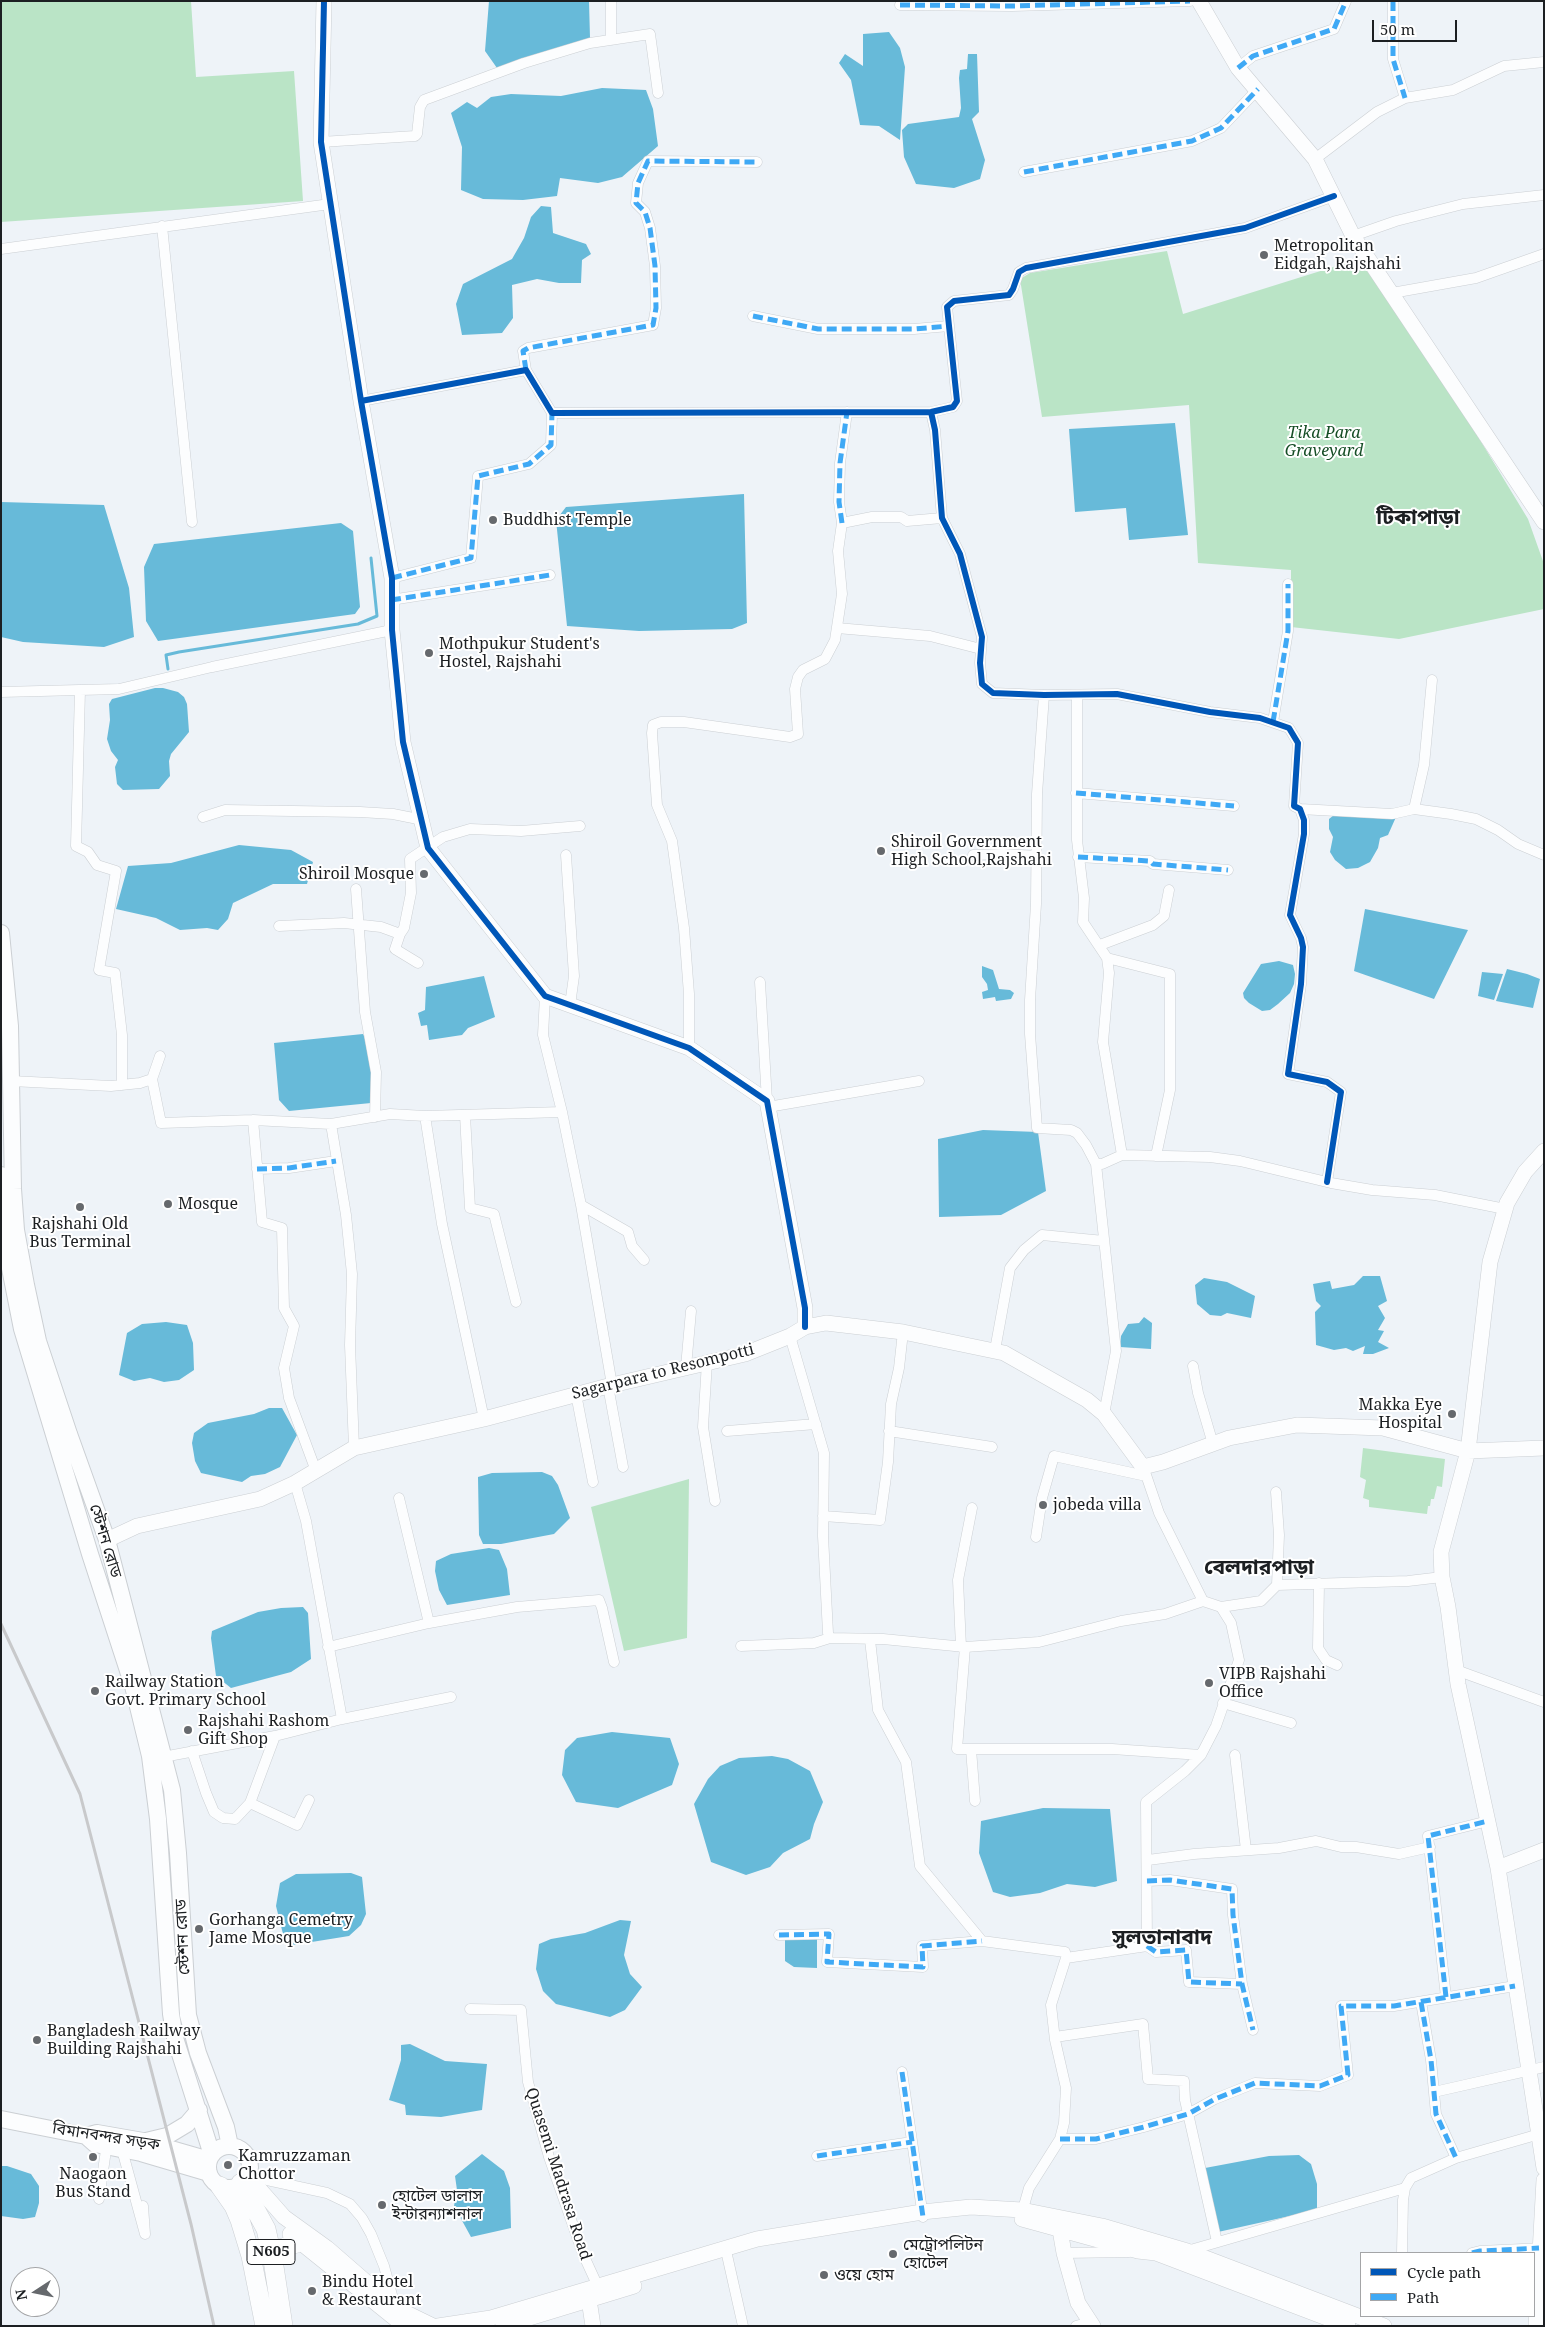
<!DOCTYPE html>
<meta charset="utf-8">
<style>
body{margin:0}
#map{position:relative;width:1545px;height:2327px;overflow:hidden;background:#eef3f8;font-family:"Noto Serif",serif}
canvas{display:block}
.frame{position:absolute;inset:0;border:2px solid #1c1f22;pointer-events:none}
.legend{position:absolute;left:1360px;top:2252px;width:175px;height:65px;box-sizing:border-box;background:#fff;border:1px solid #a4a5a7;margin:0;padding:6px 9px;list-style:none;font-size:15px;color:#1c1f22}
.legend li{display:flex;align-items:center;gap:10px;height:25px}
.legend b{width:25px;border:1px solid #a4a5a7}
.north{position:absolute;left:10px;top:2267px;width:50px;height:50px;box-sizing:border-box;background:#fff;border:1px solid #a4a5a7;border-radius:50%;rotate:259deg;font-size:14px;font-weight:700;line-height:20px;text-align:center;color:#1c1f22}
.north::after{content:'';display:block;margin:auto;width:18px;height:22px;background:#66696d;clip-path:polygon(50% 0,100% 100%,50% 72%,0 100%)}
.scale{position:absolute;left:1372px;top:20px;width:85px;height:22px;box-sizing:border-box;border:2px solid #1c1f22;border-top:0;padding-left:6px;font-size:15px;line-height:18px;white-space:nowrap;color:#1c1f22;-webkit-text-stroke:4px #fff;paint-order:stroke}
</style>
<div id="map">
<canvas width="1545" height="2327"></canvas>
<div class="frame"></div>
<ul class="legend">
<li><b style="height:6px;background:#0057b8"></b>Cycle path</li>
<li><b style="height:6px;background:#3fa9f5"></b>Path</li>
</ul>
<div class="north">N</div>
<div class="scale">50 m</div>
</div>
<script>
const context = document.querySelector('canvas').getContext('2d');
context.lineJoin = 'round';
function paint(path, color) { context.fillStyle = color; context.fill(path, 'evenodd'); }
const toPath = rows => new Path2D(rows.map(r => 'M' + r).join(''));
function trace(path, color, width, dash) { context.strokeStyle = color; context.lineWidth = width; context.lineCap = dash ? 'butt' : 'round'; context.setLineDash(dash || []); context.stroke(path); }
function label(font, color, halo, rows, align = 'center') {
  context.font = font + ' "Noto Serif","Noto Sans Bengali",serif'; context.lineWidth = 4; context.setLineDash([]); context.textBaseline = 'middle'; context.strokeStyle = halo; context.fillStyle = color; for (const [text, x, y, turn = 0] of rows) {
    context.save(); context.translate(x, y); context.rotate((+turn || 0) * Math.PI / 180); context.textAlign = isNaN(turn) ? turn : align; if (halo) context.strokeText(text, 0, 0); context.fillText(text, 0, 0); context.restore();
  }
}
paint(toPath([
 [1,1,191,1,196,77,294,71,303,201,1,222],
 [1167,251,1183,314,1362,258,1477,435,1528,519,1544,564,1544,609,1399,639,1291,627,1291,570,1198,563,1189,405,1042,417,1020,279,1030,273],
 [1363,1448,1445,1459,1442,1487,1437,1486,1434,1499,1431,1499,1430,1506,1428,1506,1427,1514,1369,1507,1369,1500,1363,1498,1366,1480,1360,1477],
 [689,1479,687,1638,624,1651,591,1507]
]), '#bae4c6');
paint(toPath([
 [489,1,589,1,590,38,497,68,485,51],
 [889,32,900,48,905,67,900,140,879,126,860,125,851,80,839,63,845,54,863,66,863,34],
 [968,54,977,54,979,112,972,119,985,160,980,179,954,188,916,184,904,157,902,130,908,124,959,117,961,108,959,78,960,70,967,69],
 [602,88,646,90,653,109,658,146,622,177,598,183,560,178,557,196,523,200,483,199,461,190,462,147,451,113,467,102,477,108,491,97,511,94,561,96],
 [541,206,551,207,553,233,586,244,591,254,582,260,581,283,559,283,537,279,512,285,513,318,502,333,462,335,456,304,463,284,512,259,524,238,531,217],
 [1175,423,1188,535,1129,540,1126,508,1075,512,1069,429],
 [744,494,747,623,732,629,639,631,567,626,556,520,566,507],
 [1,502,104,505,129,588,134,637,104,647,23,642,1,637],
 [341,523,353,531,360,607,355,614,158,641,146,621,144,567,154,544],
 [155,688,163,688,178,692,184,697,187,704,189,732,171,754,169,761,170,776,159,789,123,790,117,784,115,767,118,760,111,751,107,739,110,720,109,704,112,699],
 [1334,815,1396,817,1388,835,1380,838,1378,848,1370,862,1358,868,1346,869,1335,860,1330,852,1333,837,1329,829,1329,819],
 [239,845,291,850,313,862,307,884,273,884,233,903,228,919,218,930,207,928,180,930,156,918,116,909,128,866,171,863],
 [1365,909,1468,930,1434,999,1354,971],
 [1279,961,1293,965,1295,974,1294,984,1290,993,1278,1004,1270,1010,1262,1011,1249,1003,1244,998,1243,993,1261,964],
 [982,966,993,970,999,989,1010,990,1014,993,1011,999,996,1001,995,997,983,999,982,992,988,990,987,984,982,977],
 [1507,969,1527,974,1540,979,1533,1008,1496,1001],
 [1482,972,1503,974,1494,1000,1478,996],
 [484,976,495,1017,468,1028,462,1035,429,1040,427,1025,421,1026,418,1013,425,1010,426,987],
 [363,1034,371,1049,371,1103,289,1111,279,1100,274,1043],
 [983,1130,1038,1132,1046,1191,1001,1215,939,1217,938,1139],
 [1363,1276,1380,1276,1387,1301,1378,1306,1385,1318,1378,1330,1384,1331,1378,1342,1389,1348,1373,1354,1363,1354,1365,1346,1353,1351,1346,1348,1334,1350,1316,1345,1315,1312,1321,1306,1316,1301,1313,1284,1330,1281,1332,1289,1354,1285],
 [1204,1278,1227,1282,1255,1296,1251,1318,1227,1313,1221,1316,1210,1315,1197,1304,1195,1285],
 [1144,1317,1152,1323,1151,1349,1120,1347,1121,1336,1128,1324,1139,1323],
 [166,1322,187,1325,193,1343,194,1370,179,1380,164,1382,150,1378,134,1381,119,1375,127,1333,142,1324],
 [269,1408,282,1408,297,1435,280,1467,265,1474,251,1476,242,1482,201,1473,195,1461,192,1443,194,1433,208,1423,254,1414],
 [542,1472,552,1476,558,1485,570,1518,554,1534,501,1544,483,1544,479,1535,478,1477,492,1473],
 [489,1548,499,1550,507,1569,510,1595,447,1605,439,1590,435,1571,436,1561,451,1554],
 [303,1607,308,1613,311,1659,291,1672,231,1688,216,1676,211,1638,212,1631,258,1612,281,1608],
 [612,1732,670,1738,679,1764,672,1785,618,1808,576,1802,562,1775,565,1750,577,1738],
 [772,1756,788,1759,810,1771,823,1802,814,1824,810,1839,783,1853,770,1867,746,1875,711,1862,694,1804,708,1779,720,1766,739,1758],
 [1043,1808,1110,1809,1117,1881,1095,1887,1067,1884,1040,1893,1010,1897,993,1892,979,1853,981,1821],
 [351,1873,362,1877,366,1914,361,1925,349,1936,293,1945,283,1934,276,1906,280,1883,296,1874],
 [620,1920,631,1921,624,1955,630,1974,642,1987,625,2010,610,2017,556,2004,543,1991,536,1969,539,1944,551,1939,585,1933],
 [817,1935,817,1968,794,1967,785,1961,785,1936],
 [410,2044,445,2061,487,2064,482,2110,441,2117,406,2115,405,2105,389,2100,401,2060,401,2045],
 [482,2154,504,2171,510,2188,511,2228,471,2237,454,2206,457,2190,455,2176],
 [1299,2155,1311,2164,1317,2184,1317,2210,1218,2232,1205,2168,1269,2156],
 [1,2166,7,2166,31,2174,39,2186,39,2203,35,2217,23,2219,1,2216]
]), '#67bad9');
trace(toPath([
 [168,669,166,655,179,652,358,624,377,616,371,558]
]), '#67bad9', 3);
const street = toPath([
 [1393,1,1393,59,1405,98],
 [900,5,1012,6,1190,1],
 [611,40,611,1],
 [1238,68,1253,56,1334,29,1346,1],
 [321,142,415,136,417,134,420,107,424,100,524,63,590,43,650,34,658,93],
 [1315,159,1377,112,1405,98,1453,90,1504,66,1544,62],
 [1024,172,1192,141,1221,128,1258,89],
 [162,226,192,522],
 [1353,236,1396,221,1463,204,1544,195],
 [1,249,330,204],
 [1392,293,1476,278,1544,254],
 [753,316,818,329,914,329,949,326],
 [526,370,523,351,528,348,653,325,656,308,655,266,650,228,645,212,636,203,638,183,648,161,757,162],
 [361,401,526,370,552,413,931,412,953,407,957,401,947,307,954,301,1009,295,1013,289,1019,272,1026,268,1245,228,1334,196],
 [931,412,935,430,942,518,960,554,982,637,980,663,982,684,993,693,1044,695,1117,694,1210,712,1260,718,1289,728,1298,743,1294,806,1300,809,1304,820,1304,834,1290,915,1301,938,1303,947,1301,984,1288,1074,1327,1082,1341,1092,1327,1182],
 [842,523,839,502,840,463,847,412],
 [392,578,471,558,478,476,529,464,551,445,552,413],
 [391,600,550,575],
 [837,628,930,636,981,649],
 [80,690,76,846,88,852,97,865,116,871,99,970,115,973,122,1035,122,1085],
 [1,692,119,689,212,667,392,630],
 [1044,695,1037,794,1036,904,1030,1000,1030,1034,1037,1128,1071,1130,1077,1133,1086,1145,1096,1164,1102,1164,1122,1155,1210,1157,1240,1161,1331,1183,1372,1190,1435,1195,1505,1209],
 [1077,695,1077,840,1084,898,1083,922,1107,958,1109,973,1103,1042,1122,1155],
 [1273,722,1288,631,1288,584],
 [1076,793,1234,806],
 [1300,809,1392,814,1414,809,1451,814,1476,819,1498,830,1518,844,1544,855],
 [1414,809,1424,765,1432,680],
 [203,817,225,810,360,812,393,814,423,820],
 [566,855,574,976,570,1005],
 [973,855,1004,854,1037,856],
 [1078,857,1150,861,1153,864,1228,870],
 [356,889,365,1012,376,1072,375,1117],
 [279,926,344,923,381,927,400,934,404,928,411,893,410,859,443,837,470,829,521,831,580,826],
 [400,934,395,949,418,963],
 [1100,945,1153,925,1164,916,1169,890],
 [1107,958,1170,974,1170,1090,1156,1156],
 [760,982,767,1101],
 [689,1048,689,994,684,928,672,841,657,805,652,733,653,725,661,722,684,722,790,737,798,734,795,689,798,677,803,670,825,659,835,640,842,594,838,551,842,523,872,517,901,517,907,521,942,518],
 [152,1079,161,1123,253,1120,331,1124,346,1215,352,1274,350,1345,354,1448],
 [11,1081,111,1086,140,1083,152,1079,160,1056],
 [768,1107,919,1081],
 [562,1112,581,1205,612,1385],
 [465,1115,470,1208,494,1214,516,1302],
 [425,1116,442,1224,484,1419],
 [253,1120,262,1222,282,1228,284,1308,294,1326,284,1368,289,1398,316,1471],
 [331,1124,390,1114,425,1116,562,1112,543,1035,545,996],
 [1096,1164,1116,1351,1104,1414],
 [257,1169,289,1168,336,1161],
 [581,1205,628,1232,632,1246,644,1260],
 [790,1336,824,1453,823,1536,828,1633,830,1638,883,1639,965,1647,1039,1642,1121,1621,1165,1614,1203,1601],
 [995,1350,1010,1268,1024,1250,1042,1235,1104,1241],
 [707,1362,703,1427,715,1501],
 [1193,1366,1198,1393,1213,1444],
 [686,1367,691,1311],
 [608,1386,623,1467],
 [576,1394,593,1482],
 [727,1431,816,1424],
 [889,1431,992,1447],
 [1144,1469,1159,1513,1203,1601,1221,1607],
 [1276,1492,1279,1535,1277,1585],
 [399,1498,429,1623],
 [823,1516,880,1520,888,1462,891,1404,899,1368,903,1332],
 [1036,1537,1042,1498,1054,1456,1146,1476],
 [1319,1583,1318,1648,1326,1660,1337,1665],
 [870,1640,878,1710,906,1762,920,1866,982,1941,1065,1952,1066,1958],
 [741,1646,814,1643,830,1638],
 [328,1647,429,1623,517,1607,599,1600,602,1608,614,1662],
 [961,1647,958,1580,972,1508],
 [965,1647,957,1749,1112,1749,1201,1755],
 [1456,1670,1544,1702],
 [1223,1703,1291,1723],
 [342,1719,451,1697],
 [275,1736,250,1803,297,1825,309,1800],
 [971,1749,975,1801],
 [192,1751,206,1793,214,1812,223,1818,235,1819,250,1803],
 [1235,1755,1246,1850],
 [163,1757,275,1736,342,1719,306,1521,295,1483],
 [1148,1860,1194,1854,1279,1848,1316,1841,1341,1847,1356,1847,1399,1854,1430,1847],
 [1147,1881,1170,1880,1232,1889,1233,1915,1242,1984,1253,2030],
 [779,1935,829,1934,827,1962,923,1967,922,1946,982,1941],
 [1147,1946,1156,1952,1186,1950,1189,1982,1242,1984],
 [1446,1997,1428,1836,1488,1821],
 [1421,2002,1431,2060,1436,2114,1456,2158],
 [470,2009,521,2010,528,2082,549,2157,583,2254,600,2291],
 [1055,2037,1143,2024,1148,2079,1184,2081,1185,2100,1217,2242],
 [902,2072,923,2217],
 [1434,2092,1544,2067],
 [1060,2139,1096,2139,1144,2127,1188,2114,1215,2099,1255,2083,1320,2086,1348,2075,1341,2006,1394,2006,1515,1986],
 [121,2146,145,2234,143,2206],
 [817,2156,912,2142],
 [249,2172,267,2180,327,2193,350,2204,362,2218,371,2234,384,2266,395,2306],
 [99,2199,107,2143],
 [1021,2216,1029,2188,1060,2139,1064,2123,1066,2088,1055,2040,1051,2005,1066,1958,1147,1946,1146,1802,1185,1771,1201,1755,1216,1726,1239,1660,1231,1623,1221,1607,1261,1601,1277,1585,1408,1581,1442,1577],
 [1187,2251,1405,2188],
 [1064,2253,1129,2252],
 [1402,2253,1403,2200,1405,2188,1411,2178,1456,2158,1543,2133],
 [1472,2253,1480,2251,1544,2248],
 [727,2255,743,2326],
 [1076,2326,1090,2322]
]);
const secondary = toPath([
 [324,1,321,142,361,401,392,578,392,630,403,742,428,848,545,996,689,1048,767,1101,805,1308,805,1327],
 [1199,1,1238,68,1315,159,1353,236,1544,522],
 [1544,1151,1525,1172,1507,1203,1490,1262,1468,1451,1441,1552,1442,1577,1448,1607,1458,1684,1498,1868,1544,2168],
 [107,1540,137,1526,260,1499,295,1483,354,1448,484,1419,612,1385,745,1354,790,1336,805,1327,826,1323,903,1332,1004,1353,1087,1400,1104,1414,1143,1467,1163,1462,1229,1438,1297,1425,1383,1428,1468,1451,1544,1448],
 [1498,1868,1544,1850],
 [247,2175,284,2217,327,2248,396,2308,433,2326],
 [1022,2219,1138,2251,1156,2253,1348,2326],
 [1061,2222,1060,2230,1064,2253,1078,2303,1093,2326],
 [290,2234,398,2321,410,2326],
 [588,2293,593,2326],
 [438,2326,491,2318,757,2239,922,2212,971,2207,1022,2210,1102,2226,1187,2251,1384,2326],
 [503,2326,634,2286],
 [1536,2326,1544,2180]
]);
const primary = toPath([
 [1,933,10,1026,13,1189,16,1230,26,1285,38,1341,69,1434,107,1540,172,1790,178,1853,188,2015,198,2053,226,2127,230,2146],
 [1,1175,5,1243,22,1329,90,1554,133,1686,150,1756,158,1819,171,2014,175,2038,212,2155],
 [1,2119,86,2136,97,2133,143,2141,209,2160],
 [86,2136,95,2144,141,2153,209,2173],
 [146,2141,167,2136,187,2124,199,2110],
 '208 2167a21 21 0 1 1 42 0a21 21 0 1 1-42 0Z'
]);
const highway = toPath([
 [241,2183,266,2229,273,2260,283,2326],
 [220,2186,234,2206,240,2220,251,2256,265,2326],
 [273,2260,283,2248,299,2242]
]);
trace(street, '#cbcfd3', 11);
trace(secondary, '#cbcfd3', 16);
trace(primary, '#cbcfd3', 18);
trace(highway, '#cbcfd3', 20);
trace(street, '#fcfdfe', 10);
trace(secondary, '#fcfdfe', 15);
trace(primary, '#fcfdfe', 16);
trace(highway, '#fcfdfe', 19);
trace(toPath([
 [1,1624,80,1794,191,2224,214,2326]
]), '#c8c9cb', 3);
trace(toPath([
 [1393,1,1393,59,1405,98],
 [900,5,1012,6,1190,1],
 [1238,68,1253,56,1334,29,1346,1],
 [1024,172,1192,141,1221,128,1258,89],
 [753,316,818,329,914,329,949,326],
 [526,370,523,351,528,348,653,325,656,308,655,266,650,228,645,212,636,203,638,183,648,161,757,162],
 [842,523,839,502,840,463,847,412],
 [392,578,471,558,478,476,529,464,551,445,552,413],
 [391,600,550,575],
 [1273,722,1288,631,1288,584],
 [1076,793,1234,806],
 [1078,857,1150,861,1153,864,1228,870],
 [257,1169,289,1168,336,1161],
 [1147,1881,1170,1880,1232,1889,1233,1915,1242,1984,1253,2030],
 [779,1935,829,1934,827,1962,923,1967,922,1946,982,1941],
 [1147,1946,1156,1952,1186,1950,1189,1982,1242,1984],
 [1446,1997,1428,1836,1488,1821],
 [1421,2002,1431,2060,1436,2114,1456,2158],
 [902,2072,923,2217],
 [1060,2139,1096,2139,1144,2127,1188,2114,1215,2099,1255,2083,1320,2086,1348,2075,1341,2006,1394,2006,1515,1986],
 [817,2156,912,2142],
 [1472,2253,1480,2251,1539,2248]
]), '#3fa9f5', 5, [10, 5]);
trace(toPath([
 [324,1,321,142,361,401,392,578,392,630,403,742,428,848,545,996,689,1048,767,1101,805,1308,805,1327],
 [361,401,526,370,552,413,931,412,953,407,957,401,947,307,954,301,1009,295,1013,289,1019,272,1026,268,1245,228,1334,196],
 [931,412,935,430,942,518,960,554,982,637,980,663,982,684,993,693,1044,695,1117,694,1210,712,1260,718,1289,728,1298,743,1294,806,1300,809,1304,820,1304,834,1290,915,1301,938,1303,947,1301,984,1288,1074,1327,1082,1341,1092,1327,1182]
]), '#0057b8', 6);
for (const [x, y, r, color] of [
 [1264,255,5,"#66696d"],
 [493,520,5,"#66696d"],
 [429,653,5,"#66696d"],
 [881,851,5,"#66696d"],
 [424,874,5,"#66696d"],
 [168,1204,5,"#66696d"],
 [80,1207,5,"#66696d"],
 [1452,1414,5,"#66696d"],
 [1043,1505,5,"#66696d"],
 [1209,1683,5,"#66696d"],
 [95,1691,5,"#66696d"],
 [188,1730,5,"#66696d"],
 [199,1929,5,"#66696d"],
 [37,2040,5,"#66696d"],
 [93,2157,5,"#66696d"],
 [228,2165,5,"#66696d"],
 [382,2205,5,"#66696d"],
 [893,2254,5,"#66696d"],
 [824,2275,5,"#66696d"],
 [312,2291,5,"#66696d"]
]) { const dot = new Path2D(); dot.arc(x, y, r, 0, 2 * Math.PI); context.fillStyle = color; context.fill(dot); trace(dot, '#fff', 2); }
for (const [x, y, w] of [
 [271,2252,48]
]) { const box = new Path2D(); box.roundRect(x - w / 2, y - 12.5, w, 25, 4); context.fillStyle = '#fff'; context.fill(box); trace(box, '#1c1f22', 1); }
label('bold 15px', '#1c1f22', null, [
 ["N605",271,2252]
]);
label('16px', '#1c1f22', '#fff', [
 ["Metropolitan",1274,246],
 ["Eidgah, Rajshahi",1274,264],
 ["Buddhist Temple",503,520],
 ["Mothpukur Student's",439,644],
 ["Hostel, Rajshahi",439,662],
 ["Shiroil Government",891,842],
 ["High School,Rajshahi",891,860],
 ["Shiroil Mosque",414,874,"right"],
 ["Mosque",178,1204],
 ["Rajshahi Old",80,1224,"center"],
 ["Bus Terminal",80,1242,"center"],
 ["Makka Eye",1442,1405,"right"],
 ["Hospital",1442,1423,"right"],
 ["jobeda villa",1053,1505],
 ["VIPB Rajshahi",1219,1674],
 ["Office",1219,1692],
 ["Railway Station",105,1682],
 ["Govt. Primary School",105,1700],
 ["Rajshahi Rashom",198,1721],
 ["Gift Shop",198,1739],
 ["Gorhanga Cemetry",209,1920],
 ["Jame Mosque",209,1938],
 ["Bangladesh Railway",47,2031],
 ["Building Rajshahi",47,2049],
 ["Kamruzzaman",238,2156],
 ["Chottor",238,2174],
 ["Naogaon",93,2174,"center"],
 ["Bus Stand",93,2192,"center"],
 ["হোটেল ডালাস",392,2196],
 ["ইন্টারন্যাশনাল",392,2214],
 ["মেট্রোপলিটন",903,2245],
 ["হোটেল",903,2263],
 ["ওয়ে হোম",834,2275],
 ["Bindu Hotel",322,2282],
 ["& Restaurant",322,2300]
], 'left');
label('italic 16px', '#164e26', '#fff', [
 ["Tika Para",1324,433],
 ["Graveyard",1324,451]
]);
label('16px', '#1c1f22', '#fff', [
 ["Sagarpara to Resompotti",663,1372,-14],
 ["স্টেশন রোড",105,1541,73],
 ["স্টেশন রোড",183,1937,-93],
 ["বিমানবন্দর সড়ক",106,2137,9],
 ["Quasemi Madrasa Road",558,2174,72]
]);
label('bold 21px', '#1c1f22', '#fff', [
 ["টিকাপাড়া",1418,518],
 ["বেলদারপাড়া",1259,1568],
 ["সুলতানাবাদ",1162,1938]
]);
</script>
